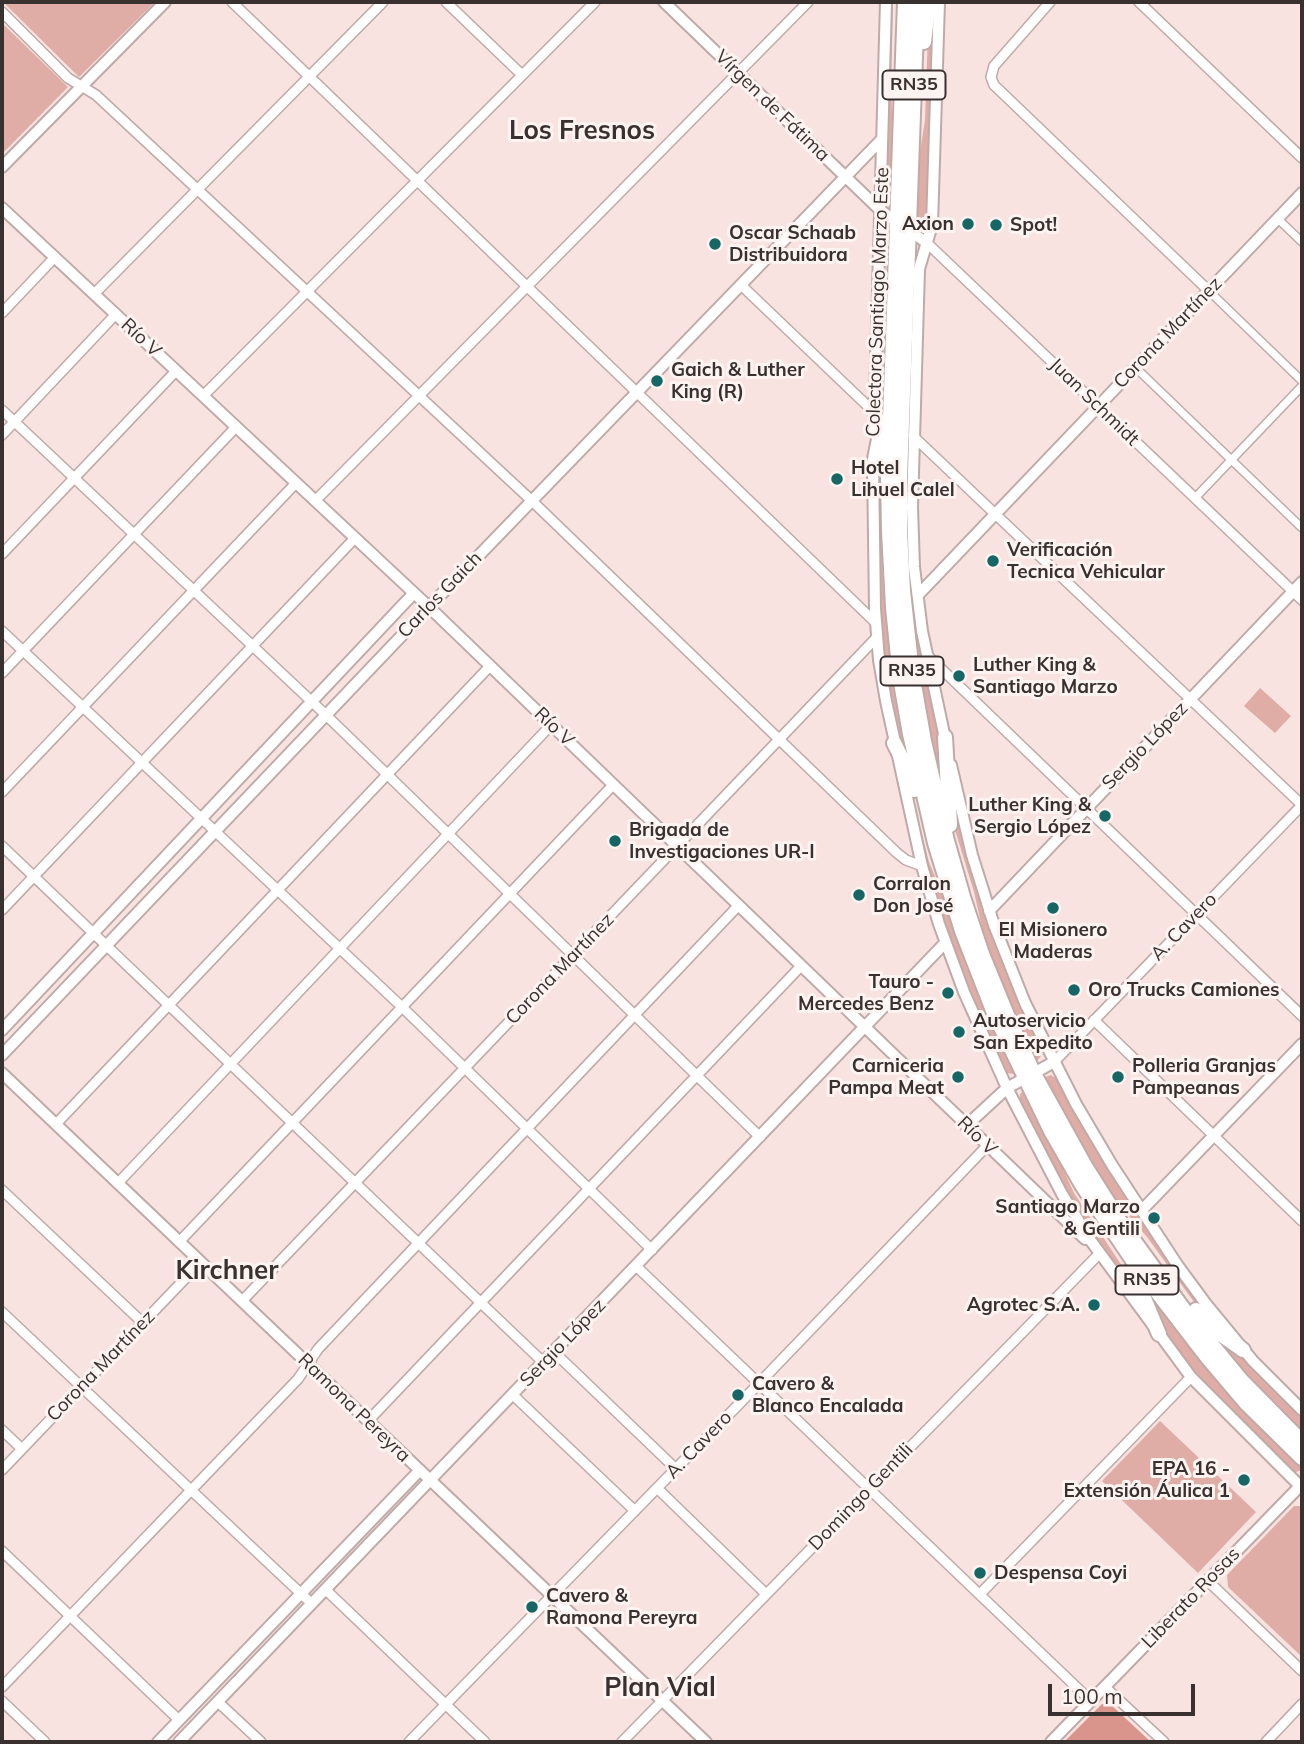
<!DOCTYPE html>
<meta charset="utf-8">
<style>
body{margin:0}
#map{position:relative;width:1304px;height:1744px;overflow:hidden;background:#f9e3e0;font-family:Mulish,sans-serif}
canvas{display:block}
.frame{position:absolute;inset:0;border:4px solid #39312f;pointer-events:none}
.scale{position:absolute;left:1048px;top:1684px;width:147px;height:32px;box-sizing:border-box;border:4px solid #39312f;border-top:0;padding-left:9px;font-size:21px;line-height:24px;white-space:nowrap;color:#39312f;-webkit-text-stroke:5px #fdf4f2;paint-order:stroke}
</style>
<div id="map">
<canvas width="1304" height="1744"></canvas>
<div class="frame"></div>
<div class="scale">100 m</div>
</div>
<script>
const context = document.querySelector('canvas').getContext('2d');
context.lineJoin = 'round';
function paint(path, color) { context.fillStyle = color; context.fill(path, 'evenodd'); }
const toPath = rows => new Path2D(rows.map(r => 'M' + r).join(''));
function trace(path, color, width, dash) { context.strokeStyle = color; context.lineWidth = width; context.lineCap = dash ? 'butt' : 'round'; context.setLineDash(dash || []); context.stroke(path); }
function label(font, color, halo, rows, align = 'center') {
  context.font = font + ' Mulish,sans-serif'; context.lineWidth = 6; context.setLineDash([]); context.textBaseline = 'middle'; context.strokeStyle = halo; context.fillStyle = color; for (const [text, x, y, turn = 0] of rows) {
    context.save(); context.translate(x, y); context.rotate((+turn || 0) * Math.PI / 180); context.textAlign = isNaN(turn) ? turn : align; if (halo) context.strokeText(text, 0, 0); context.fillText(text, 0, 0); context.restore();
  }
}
paint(toPath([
 [3,2,155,2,79,77],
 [891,2,893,2,891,89,894,151,890,205,886,199],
 [933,11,928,212,922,221,916,224,916,177,925,120,928,32],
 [2,23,68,87,2,154],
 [914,244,916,246,907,497,917,631,939,731,944,799,937,779,911,631,904,505],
 [882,440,911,770,896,731,887,674,883,638,880,587,878,478],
 [1260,688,1291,716,1275,733,1244,706],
 [907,775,929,862,950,912,970,971,1014,1071,1013,1074,1007,1073,1002,1068,948,938,927,866],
 [954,797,966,850,977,889,1007,972,1041,1049,1041,1056,1037,1061,1035,1061,1018,1028,987,949,974,892,955,830,953,819],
 [1051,1075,1057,1079,1100,1155,1216,1324,1207,1318,1194,1302,1147,1237,1106,1189,1043,1078,1045,1077],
 [1023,1091,1025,1092,1051,1143,1074,1193,1124,1269,1137,1295,1097,1240,1062,1182,1019,1101,1020,1094],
 [1145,1287,1252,1417,1302,1466,1302,1470,1296,1472,1291,1470,1200,1380,1168,1339],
 [1210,1331,1248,1363,1302,1417,1302,1435,1231,1359],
 [1160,1421,1256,1512,1198,1573,1102,1481],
 [1294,1506,1302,1506,1302,1657,1228,1587,1227,1575]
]), '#e0ada6');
paint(toPath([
 [1102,1704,1110,1704,1151,1742,1064,1742]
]), '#d9948b');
const pedestrian = toPath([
 [1278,219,1302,242],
 [1209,291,1302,381],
 [1135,367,1302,528],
 [1195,498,1302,386]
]);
const minor = toPath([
 [232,2,876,623],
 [446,2,522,75],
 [1050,2,994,66,991,77,994,85,1209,291],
 [1139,2,1302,158],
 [2,12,68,78,96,95,531,500,897,853,906,860,922,866],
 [927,243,1302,600],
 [741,285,875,413],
 [94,294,383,2],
 [2,313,55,257],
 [203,396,595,2],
 [2,410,326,715,760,1137],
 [2,435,116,314],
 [913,436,1302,805,1054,1062],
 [315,501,808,2],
 [2,554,176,371],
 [2,631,402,1007,652,1250],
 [928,656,1302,1016],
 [2,673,236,427],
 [2,792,296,483],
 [2,846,544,1363],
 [2,910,355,538],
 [1094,1020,1302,1221],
 [56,1124,490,666],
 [118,1183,551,725],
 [2,1190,143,1323],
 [179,1242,613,785],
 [636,1266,1091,1701],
 [242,1301,877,637],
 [2,1312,312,1604],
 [554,1352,676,1469],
 [513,1395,635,1511],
 [368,1421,801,966],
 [2,1430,22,1449],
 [2,1470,201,1262],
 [657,1488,766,1594],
 [2,1551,179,1720],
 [1208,1581,1302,1671],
 [326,1590,485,1742],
 [980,1594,1191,1377],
 [2,1687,298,1379,318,1349,738,906],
 [1105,1687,1164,1742],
 [2,1701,45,1742],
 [218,1702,261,1742],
 [409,1742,743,1400,987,1146],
 [622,1742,1100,1253],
 [1266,1742,1302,1704]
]);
const tertiary = toPath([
 [664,2,880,210,927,243],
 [939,2,932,225,919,269,912,507,914,567,922,631,946,743],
 [2,167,165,2],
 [2,208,429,607,1085,1239],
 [874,433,886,2],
 [873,463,875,609,879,660,886,701,922,866,939,924,964,992,1007,1088,1062,1194,1091,1241,1191,1377,1302,1488],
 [918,595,1302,193],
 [951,765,972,855,994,925,1025,1003,1076,1104,1112,1165,1178,1266,1206,1304,1253,1361,1302,1410],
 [989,911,1302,582],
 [2,1030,414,593],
 [2,1055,429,607,882,139],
 [2,1073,706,1742],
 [966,1126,1007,1088,1054,1062],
 [1142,1210,1302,1044],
 [158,1742,420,1470],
 [179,1742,945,943],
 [1051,1742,1302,1484]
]);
const trunk = toPath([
 [905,2,888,477,889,531,893,607,900,677,910,734,935,843,962,931,994,1013,1051,1131,1082,1185,1134,1262,1207,1357,1246,1403,1302,1458],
 [917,2,900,477,900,530,903,591,912,673,924,741,947,841,963,897,982,954,1007,1015,1034,1074,1085,1166,1121,1223,1190,1318,1241,1380,1302,1442],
 [924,42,927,18,931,2],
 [873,469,880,434,881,421],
 [945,737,950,825],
 [894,743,908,771,914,790],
 [1131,1271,1138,1284,1159,1334],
 [1196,1310,1212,1328,1243,1350]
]);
trace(pedestrian, '#bfaaa7', 10);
trace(minor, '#bfaaa7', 12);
trace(tertiary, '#bfaaa7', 14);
trace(trunk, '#bfaaa7', 18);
trace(pedestrian, '#fff', 7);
trace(minor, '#fff', 9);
trace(tertiary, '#fff', 10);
trace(trunk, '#fff', 14);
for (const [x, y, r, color] of [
 [968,224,7,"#176666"],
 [996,225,7,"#176666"],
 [715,244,7,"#176666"],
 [657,381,7,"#176666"],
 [837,479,7,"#176666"],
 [993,561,7,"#176666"],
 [959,676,7,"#176666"],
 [1105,816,7,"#176666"],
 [615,841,7,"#176666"],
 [859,895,7,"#176666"],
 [1053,908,7,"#176666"],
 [1074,990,7,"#176666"],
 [948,993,7,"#176666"],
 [959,1032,7,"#176666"],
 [958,1077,7,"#176666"],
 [1118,1077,7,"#176666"],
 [1154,1218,7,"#176666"],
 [1094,1305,7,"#176666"],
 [738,1395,7,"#176666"],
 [1244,1480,7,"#176666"],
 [980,1573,7,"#176666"],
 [532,1607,7,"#176666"]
]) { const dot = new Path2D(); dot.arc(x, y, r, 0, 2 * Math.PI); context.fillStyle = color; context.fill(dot); trace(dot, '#fdf4f2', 2.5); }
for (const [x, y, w] of [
 [914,85,63],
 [912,671,63],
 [1147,1280,63]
]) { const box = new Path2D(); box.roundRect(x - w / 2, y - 14.5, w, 29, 5); context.fillStyle = '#fdf4f2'; context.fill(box); trace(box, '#39312f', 2); }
label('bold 18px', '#39312f', null, [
 ["RN35",914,85],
 ["RN35",912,671],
 ["RN35",1147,1280]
]);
label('19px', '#39312f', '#fdf4f2', [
 ["Vírgen de Fátima",772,106,44],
 ["Colectora Santiago Marzo Este",878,302,-88],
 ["Corona Martínez",1168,333,-46],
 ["Río V",141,338,43],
 ["Juan Schmidt",1094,402,44],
 ["Carlos Gaich",440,595,-46],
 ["Río V",554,727,44],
 ["Sergio López",1145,746,-46],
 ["A. Cavero",1184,927,-46],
 ["Corona Martínez",560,969,-46],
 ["Río V",977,1136,44],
 ["Sergio López",563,1343,-46],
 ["Corona Martínez",101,1366,-46],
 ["Ramona Pereyra",354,1408,44],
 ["A. Cavero",699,1445,-46],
 ["Domingo Gentili",861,1497,-46],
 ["Liberato Rosas",1191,1598,-46]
]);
label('bold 19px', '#39312f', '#fdf4f2', [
 ["Axion",954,224,"right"],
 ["Spot!",1010,225],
 ["Oscar Schaab",729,233],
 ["Distribuidora",729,255],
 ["Gaich & Luther",671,370],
 ["King (R)",671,392],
 ["Hotel",851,468],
 ["Lihuel Calel",851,490],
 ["Verificación",1007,550],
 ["Tecnica Vehicular",1007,572],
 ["Luther King &",973,665],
 ["Santiago Marzo",973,687],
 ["Luther King &",1091,805,"right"],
 ["Sergio López",1091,827,"right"],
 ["Brigada de",629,830],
 ["Investigaciones UR-I",629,852],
 ["Corralon",873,884],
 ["Don José",873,906],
 ["El Misionero",1053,930,"center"],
 ["Maderas",1053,952,"center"],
 ["Tauro -",934,982,"right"],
 ["Mercedes Benz",934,1004,"right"],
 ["Oro Trucks Camiones",1088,990],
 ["Autoservicio",973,1021],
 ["San Expedito",973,1043],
 ["Carniceria",944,1066,"right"],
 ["Pampa Meat",944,1088,"right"],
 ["Polleria Granjas",1132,1066],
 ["Pampeanas",1132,1088],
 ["Santiago Marzo",1140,1207,"right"],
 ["& Gentili",1140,1229,"right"],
 ["Agrotec S.A.",1080,1305,"right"],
 ["Cavero &",752,1384],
 ["Blanco Encalada",752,1406],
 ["EPA 16 -",1230,1469,"right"],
 ["Extensión Áulica 1",1230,1491,"right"],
 ["Despensa Coyi",994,1573],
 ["Cavero &",546,1596],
 ["Ramona Pereyra",546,1618]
], 'left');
label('bold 26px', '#39312f', '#fdf4f2', [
 ["Los Fresnos",582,131],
 ["Kirchner",227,1271],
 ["Plan Vial",660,1688]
]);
</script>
